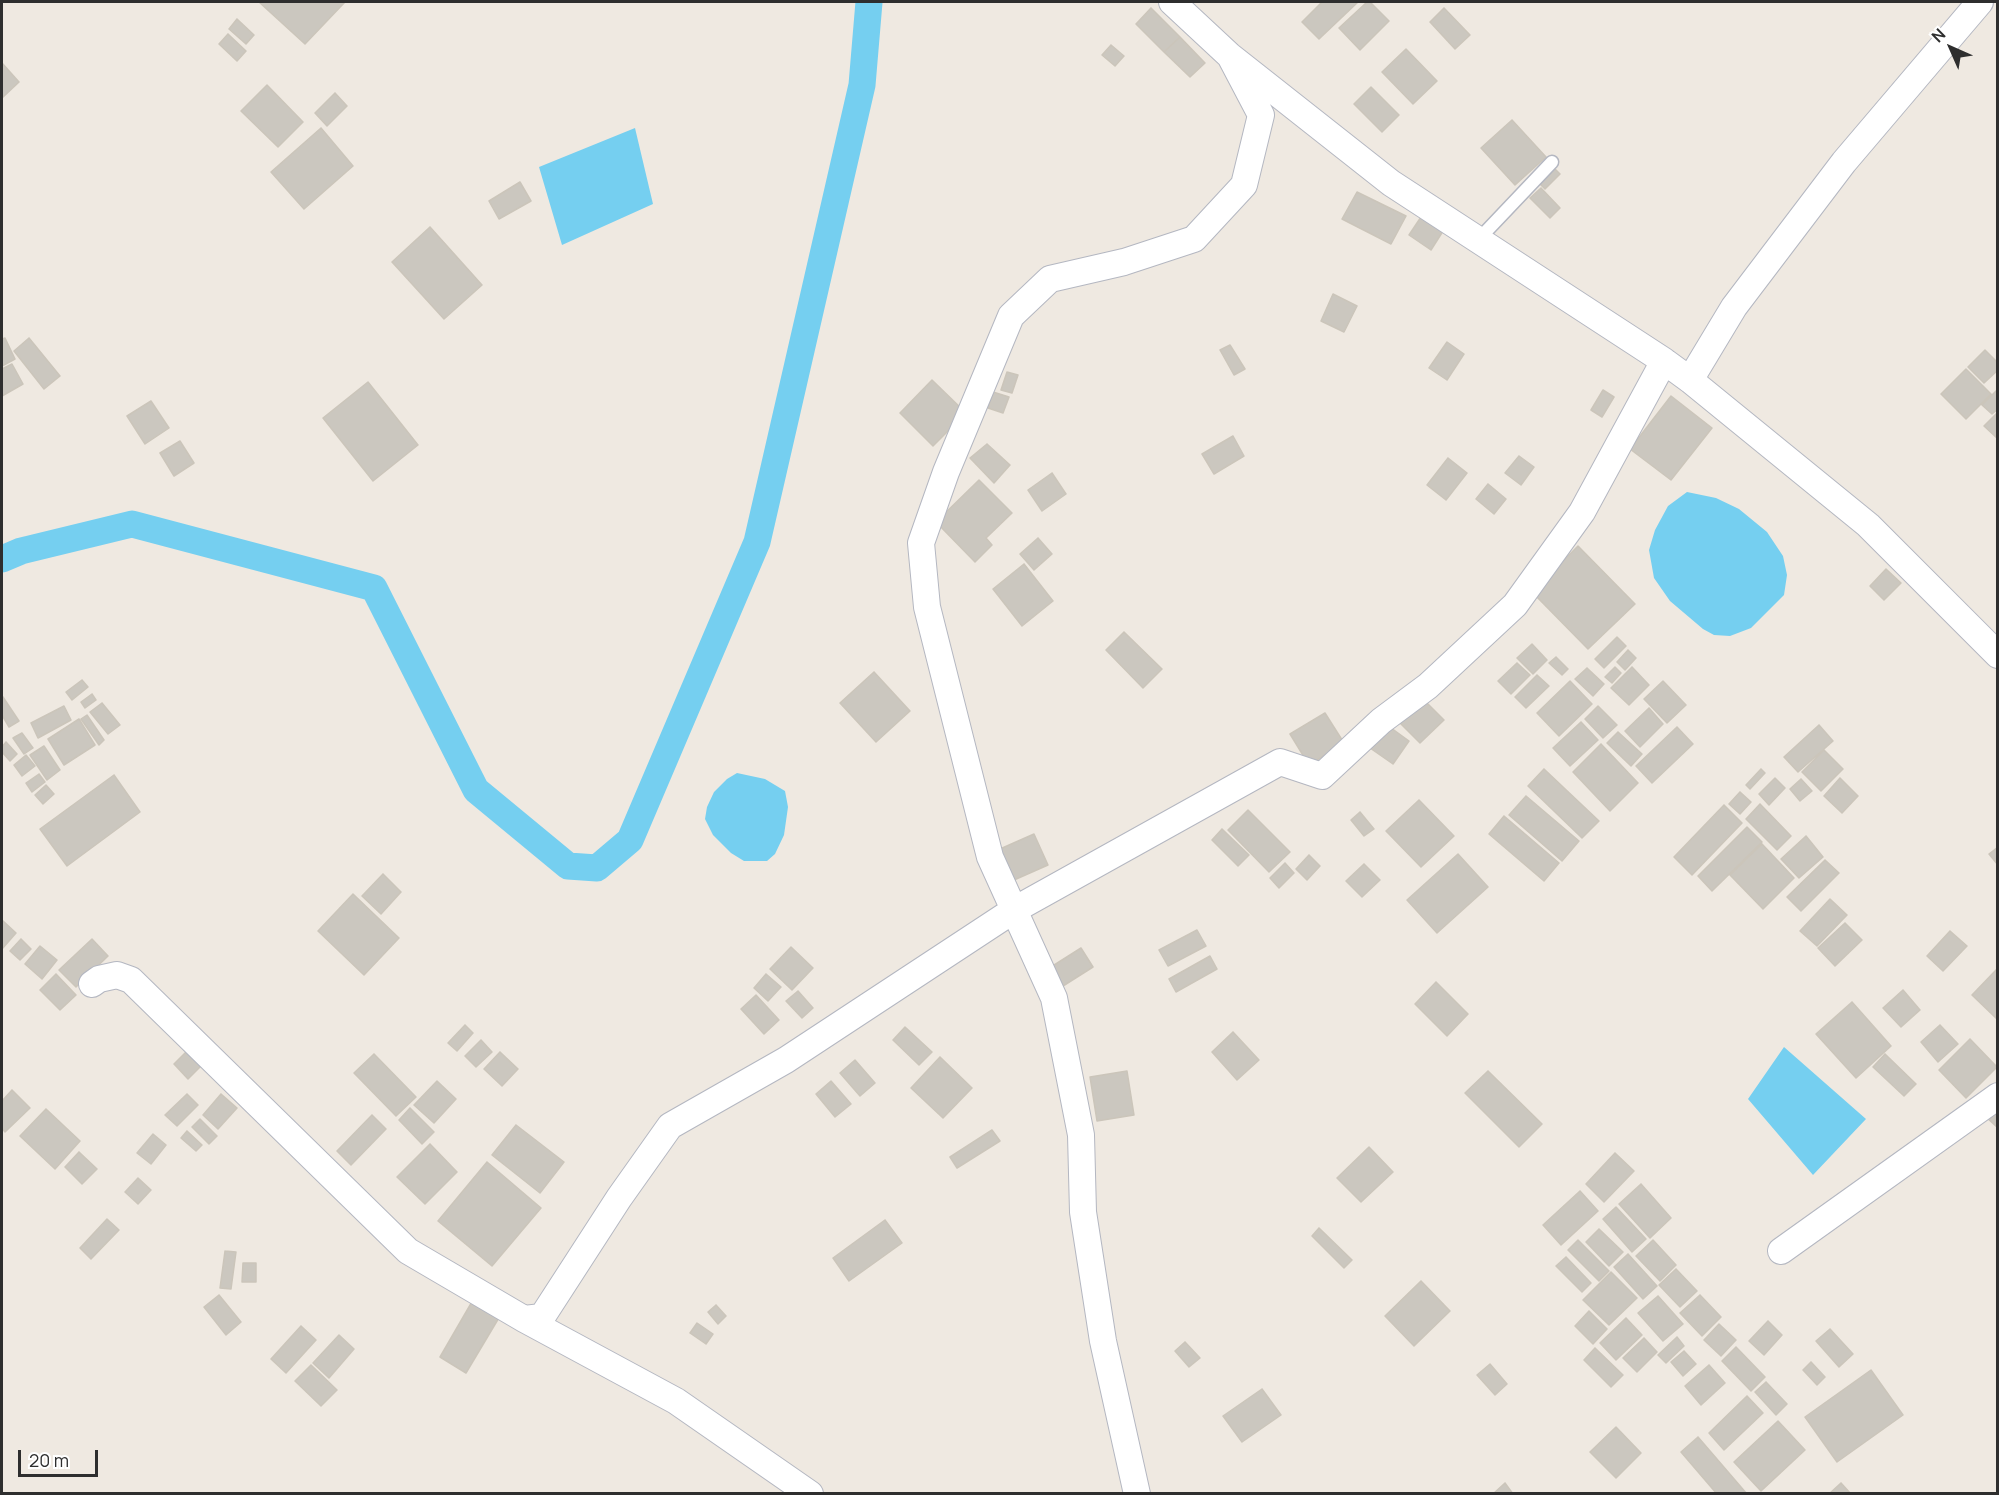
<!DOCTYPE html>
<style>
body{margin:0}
#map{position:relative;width:1999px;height:1495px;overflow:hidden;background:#efe9e1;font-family:Manrope,sans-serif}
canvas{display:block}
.frame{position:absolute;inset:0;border:3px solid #2e2e2e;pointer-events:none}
.north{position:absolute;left:1921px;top:18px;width:60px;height:60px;-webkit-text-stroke:4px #fff;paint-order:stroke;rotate:315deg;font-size:16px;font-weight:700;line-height:24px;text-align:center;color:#2e2e2e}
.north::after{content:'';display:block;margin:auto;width:21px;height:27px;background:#2e2e2e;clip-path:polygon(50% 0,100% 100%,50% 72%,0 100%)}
.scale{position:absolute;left:18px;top:1450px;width:80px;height:27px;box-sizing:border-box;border:3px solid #2e2e2e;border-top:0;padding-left:8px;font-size:18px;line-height:21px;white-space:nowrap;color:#2e2e2e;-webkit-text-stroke:4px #fff;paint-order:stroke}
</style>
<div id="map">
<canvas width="1999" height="1495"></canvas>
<div class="frame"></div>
<div class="north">N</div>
<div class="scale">20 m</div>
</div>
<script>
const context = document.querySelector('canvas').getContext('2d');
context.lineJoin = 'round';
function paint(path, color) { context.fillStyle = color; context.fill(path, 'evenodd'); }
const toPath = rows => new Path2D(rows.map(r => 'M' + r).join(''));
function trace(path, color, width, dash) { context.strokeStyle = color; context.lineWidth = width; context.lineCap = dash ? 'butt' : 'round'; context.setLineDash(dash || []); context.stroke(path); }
paint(toPath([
 [635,128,653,204,562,245,539,167],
 [1687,492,1716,498,1739,509,1767,532,1783,556,1787,575,1784,595,1751,628,1730,636,1714,635,1703,629,1670,601,1654,578,1649,550,1655,530,1668,506],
 [737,773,765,779,785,791,788,807,784,835,775,854,767,861,744,861,731,853,713,835,705,819,707,807,714,792,727,779],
 [1784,1047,1866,1119,1813,1175,1748,1099]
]), '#75cff0');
trace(toPath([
 [2,559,21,551,132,524,374,588,476,790,568,866,597,868,630,840,757,542,862,85,869,2]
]), '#75cff0', 27);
const building = toPath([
 [259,2,345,2,305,44,259,2],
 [1322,2,1358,2,1319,39,1302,22,1322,2],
 [1367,2,1370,2,1389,21,1360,50,1339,28,1367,2],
 [1151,8,1180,37,1164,52,1136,24,1151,8],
 [1444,8,1470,35,1455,49,1430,22,1444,8],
 [237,19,254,35,246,44,229,29,237,19],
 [228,34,246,51,237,61,219,44,228,34],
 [1180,37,1205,63,1190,77,1164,52,1180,37],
 [1111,45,1124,56,1115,66,1102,55,1111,45],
 [1406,49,1437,81,1413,104,1382,72,1406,49],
 [2,63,19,82,2,98,2,63],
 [267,85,303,122,278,147,241,111,267,85],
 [1371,87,1399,115,1382,132,1354,104,1371,87],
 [335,93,347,106,327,126,315,113,335,93],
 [1512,120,1546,157,1515,185,1481,148,1512,120],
 [321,128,353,166,304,209,271,172,321,128],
 [1552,166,1560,174,1545,189,1537,181,1552,166],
 [520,182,531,201,499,219,489,201,520,182],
 [1541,188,1560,208,1550,218,1530,198,1541,188],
 [1357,192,1406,216,1391,244,1342,219,1357,192],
 [1423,214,1445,228,1431,250,1409,235,1423,214],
 [430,227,482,285,444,319,392,262,430,227],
 [1333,294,1357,306,1344,332,1321,321,1333,294],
 [5,338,15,359,2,366,2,339,5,338],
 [29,338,60,376,44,389,14,351,29,338],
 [1447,342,1464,354,1447,380,1429,368,1447,342],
 [1230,345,1245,369,1234,375,1220,350,1230,345],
 [1985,350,1998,363,1998,370,1984,383,1968,367,1985,350],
 [12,364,23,384,2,396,2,369,12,364],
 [1966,369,1991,394,1966,419,1941,394,1966,369],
 [1007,372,1018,375,1012,393,1001,390,1007,372],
 [932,380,966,413,933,446,900,413,932,380],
 [368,382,418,445,373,481,323,418,368,382],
 [1998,389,1998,409,1992,414,1982,405,1998,389],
 [1603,390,1614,397,1602,417,1591,410,1603,390],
 [993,392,1009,397,1003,413,988,408,993,392],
 [1671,396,1712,428,1671,480,1630,449,1671,396],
 [151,401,169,428,145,444,127,416,151,401],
 [1998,412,1998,439,1984,426,1998,412],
 [1233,436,1244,456,1214,474,1202,454,1233,436],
 [180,441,194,463,174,476,160,453,180,441],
 [987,444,1010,465,994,483,970,458,987,444],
 [1519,456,1534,467,1521,485,1505,473,1519,456],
 [1448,458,1467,473,1446,500,1427,485,1448,458],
 [1052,473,1066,494,1042,511,1028,490,1052,473],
 [979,480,1012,513,986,538,992,545,975,562,936,522,979,480],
 [1488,484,1506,499,1494,514,1476,499,1488,484],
 [1038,538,1052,554,1034,570,1020,554,1038,538],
 [1578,546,1635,604,1588,649,1532,592,1578,546],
 [1024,564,1053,601,1022,626,993,589,1024,564],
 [1886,569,1901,583,1884,600,1870,586,1886,569],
 [1124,632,1162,669,1143,688,1106,650,1124,632],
 [1617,637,1626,646,1604,668,1595,659,1617,637],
 [1532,644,1547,660,1533,674,1517,658,1532,644],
 [1628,650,1636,658,1625,670,1617,662,1628,650],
 [1556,657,1568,669,1562,675,1549,663,1556,657],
 [1517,663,1530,675,1511,694,1498,681,1517,663],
 [1615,667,1621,673,1612,683,1605,677,1615,667],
 [1632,667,1649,685,1629,705,1611,688,1632,667],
 [1587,668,1604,684,1593,696,1575,679,1587,668],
 [874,672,910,711,876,742,840,703,874,672],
 [1537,675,1549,686,1526,708,1515,697,1537,675],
 [82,680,88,687,72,700,66,692,82,680],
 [1570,681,1592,704,1559,736,1537,713,1570,681],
 [1663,681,1686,705,1667,723,1644,699,1663,681],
 [92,694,96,700,85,708,81,702,92,694],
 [3,697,19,721,9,727,2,715,2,698,3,697],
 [1422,698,1444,720,1420,743,1398,721,1422,698],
 [102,703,120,725,108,734,90,712,102,703],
 [64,706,71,720,38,738,31,723,64,706],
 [1598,706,1617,725,1603,738,1585,719,1598,706],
 [1649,708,1663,724,1640,747,1625,731,1649,708],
 [1325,713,1344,743,1309,765,1290,734,1325,713],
 [87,715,104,740,99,745,81,719,87,715],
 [79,719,95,745,64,765,48,739,79,719],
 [1581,722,1598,740,1570,766,1553,748,1581,722],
 [1387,725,1409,741,1393,764,1370,748,1387,725],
 [1819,725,1833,741,1798,772,1784,757,1819,725],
 [1677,727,1693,744,1652,783,1636,766,1677,727],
 [1618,732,1642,754,1631,766,1607,743,1618,732],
 [22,733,33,748,24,754,13,738,22,733],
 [6,742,17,754,10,761,2,752,2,747,6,742],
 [1601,744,1638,783,1610,811,1573,772,1601,744],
 [44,746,60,770,47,780,30,755,44,746],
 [1824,750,1843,769,1821,791,1802,772,1824,750],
 [26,755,35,766,22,776,14,765,26,755],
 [1544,769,1599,821,1582,838,1528,786,1544,769],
 [1761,769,1765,773,1750,789,1746,785,1761,769],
 [39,774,45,782,32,792,26,783,39,774],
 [114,775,140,812,67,866,40,829,114,775],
 [1775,778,1785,788,1769,805,1759,794,1775,778],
 [1840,778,1858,796,1842,813,1824,796,1840,778],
 [1801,779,1812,791,1800,801,1790,789,1801,779],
 [46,785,54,794,43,804,35,795,46,785],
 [1740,792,1751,802,1740,814,1729,804,1740,792],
 [1526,796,1579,841,1562,861,1509,815,1526,796],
 [1419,800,1454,836,1421,867,1386,831,1419,800],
 [1760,804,1791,836,1777,850,1746,819,1760,804],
 [1724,805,1742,823,1692,875,1674,857,1724,805],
 [1248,810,1290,852,1269,872,1228,830,1248,810],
 [1360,812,1374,829,1364,836,1351,820,1360,812],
 [1504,816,1559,863,1544,881,1489,834,1504,816],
 [1747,827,1762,842,1712,891,1698,876,1747,827],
 [1222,829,1249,855,1238,866,1212,840,1222,829],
 [1034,834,1048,865,1014,880,1000,849,1034,834],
 [1806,836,1823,857,1799,878,1781,859,1806,836],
 [1762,844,1794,878,1763,909,1730,875,1762,844],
 [1998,847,1998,865,1989,854,1998,847],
 [1458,854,1488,887,1437,933,1407,900,1458,854],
 [1309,855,1320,866,1307,880,1296,869,1309,855],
 [1825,860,1839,873,1801,911,1787,897,1825,860],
 [1285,863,1294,873,1279,888,1270,878,1285,863],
 [1364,864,1380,880,1362,897,1346,881,1364,864],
 [383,874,401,892,381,914,362,896,383,874],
 [353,894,399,938,364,975,318,931,353,894],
 [1830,899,1847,915,1817,946,1800,931,1830,899],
 [2,920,16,933,2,949,2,920],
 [1845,923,1862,940,1835,966,1818,948,1845,923],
 [1197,930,1206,946,1168,966,1159,950,1197,930],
 [1950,931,1967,946,1943,971,1927,956,1950,931],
 [21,939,31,949,20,960,10,951,21,939],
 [92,939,108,956,76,987,59,970,92,939],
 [40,946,57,960,42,979,25,964,40,946],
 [791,947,813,968,792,990,770,969,791,947],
 [1081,948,1093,967,1063,986,1051,967,1081,948],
 [1210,956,1217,969,1176,992,1169,979,1210,956],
 [1996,970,1998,972,1998,1020,1972,995,1996,970],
 [56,974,76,995,60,1010,40,990,56,974],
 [766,974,781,987,768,1001,754,988,766,974],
 [1436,982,1468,1014,1447,1036,1415,1004,1436,982],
 [1903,990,1920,1010,1901,1027,1883,1008,1903,990],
 [798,991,813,1008,802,1018,786,1001,798,991],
 [756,995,779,1020,764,1034,741,1009,756,995],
 [1852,1002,1891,1046,1856,1078,1816,1034,1852,1002],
 [465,1025,473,1033,457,1051,448,1043,465,1025],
 [1940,1025,1958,1044,1938,1062,1921,1042,1940,1025],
 [905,1027,932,1052,919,1065,893,1040,905,1027],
 [1233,1032,1259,1060,1237,1080,1212,1052,1233,1032],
 [1970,1039,1997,1067,1966,1098,1939,1070,1970,1039],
 [481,1040,492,1052,476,1067,465,1056,481,1040],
 [190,1048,204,1063,188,1079,174,1064,190,1048],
 [500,1052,518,1069,502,1086,484,1069,500,1052],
 [374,1054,416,1097,396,1116,354,1073,374,1054],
 [1885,1054,1916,1084,1904,1096,1873,1067,1885,1054],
 [940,1057,972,1088,943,1118,911,1088,940,1057],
 [855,1060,875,1083,860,1096,840,1073,855,1060],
 [1127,1071,1134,1115,1097,1121,1090,1077,1127,1071],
 [1488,1071,1542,1124,1519,1147,1465,1093,1488,1071],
 [437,1081,456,1099,434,1123,414,1105,437,1081],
 [831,1081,851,1104,835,1117,816,1094,831,1081],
 [12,1090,30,1108,5,1132,2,1128,2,1101,12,1090],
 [187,1094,198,1105,177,1126,165,1115,187,1094],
 [221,1094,237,1108,218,1129,203,1115,221,1094],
 [1998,1106,1998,1128,1986,1117,1998,1106],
 [410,1108,434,1132,422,1144,399,1120,410,1108],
 [46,1109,80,1141,55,1169,20,1136,46,1109],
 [372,1115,386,1129,351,1165,337,1151,372,1115],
 [200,1119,217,1136,209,1144,192,1127,200,1119],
 [516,1125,564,1162,540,1193,492,1155,516,1125],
 [992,1130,1000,1141,957,1168,950,1157,992,1130],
 [187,1131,202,1145,196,1151,181,1138,187,1131],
 [153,1134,166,1145,151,1164,137,1153,153,1134],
 [430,1144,457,1172,425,1204,397,1177,430,1144],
 [1369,1147,1393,1172,1361,1202,1337,1178,1369,1147],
 [79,1152,97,1169,82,1184,65,1167,79,1152],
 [1615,1153,1634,1171,1604,1202,1586,1184,1615,1153],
 [487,1162,541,1208,492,1266,438,1221,487,1162],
 [138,1178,151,1190,138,1204,125,1192,138,1178],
 [1641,1184,1671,1218,1650,1238,1619,1204,1641,1184],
 [1580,1191,1598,1211,1561,1245,1543,1225,1580,1191],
 [1616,1207,1646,1239,1632,1252,1603,1219,1616,1207],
 [107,1219,119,1230,91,1259,80,1248,107,1219],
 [885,1220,902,1243,849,1281,833,1258,885,1220],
 [1319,1228,1352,1260,1344,1268,1312,1236,1319,1228],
 [1599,1229,1623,1252,1609,1266,1586,1242,1599,1229],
 [1578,1240,1609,1271,1599,1281,1568,1250,1578,1240],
 [1653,1240,1676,1265,1660,1281,1636,1256,1653,1240],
 [225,1251,236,1252,231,1289,220,1288,225,1251],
 [1628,1254,1657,1286,1643,1299,1614,1267,1628,1254],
 [1566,1257,1591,1283,1582,1292,1556,1266,1566,1257],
 [243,1263,256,1263,256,1282,242,1282,243,1263],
 [1676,1269,1697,1291,1680,1307,1659,1285,1676,1269],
 [1611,1272,1637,1298,1609,1325,1583,1300,1611,1272],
 [1421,1281,1450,1311,1414,1346,1385,1316,1421,1281],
 [219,1295,241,1322,226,1335,204,1307,219,1295],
 [1700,1295,1721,1317,1702,1336,1680,1313,1700,1295],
 [1658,1296,1683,1324,1663,1341,1638,1313,1658,1296],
 [473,1300,500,1316,466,1373,440,1357,473,1300],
 [716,1305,726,1316,718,1324,708,1312,716,1305],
 [1589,1311,1607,1329,1593,1344,1575,1326,1589,1311],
 [1626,1318,1642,1335,1616,1360,1600,1343,1626,1318],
 [1768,1321,1782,1335,1764,1355,1749,1341,1768,1321],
 [697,1323,713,1334,706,1344,690,1333,697,1323],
 [1719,1324,1736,1340,1721,1356,1704,1340,1719,1324],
 [301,1326,316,1340,286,1373,271,1359,301,1326],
 [1830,1329,1853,1354,1839,1367,1816,1341,1830,1329],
 [339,1335,354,1349,329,1378,313,1363,339,1335],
 [1677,1337,1684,1346,1666,1363,1658,1355,1677,1337],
 [1644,1338,1657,1352,1637,1372,1623,1358,1644,1338],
 [1185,1342,1200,1358,1189,1367,1175,1351,1185,1342],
 [1736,1347,1765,1377,1751,1391,1722,1361,1736,1347],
 [1595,1348,1623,1375,1611,1387,1584,1360,1595,1348],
 [1684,1351,1696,1364,1683,1376,1671,1362,1684,1351],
 [1811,1362,1825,1377,1817,1385,1803,1370,1811,1362],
 [1490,1364,1507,1384,1495,1395,1477,1375,1490,1364],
 [311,1365,337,1390,321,1406,295,1381,311,1365],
 [1709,1365,1725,1383,1701,1405,1685,1386,1709,1365],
 [1871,1370,1903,1415,1837,1462,1805,1417,1871,1370],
 [1766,1382,1787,1404,1776,1415,1755,1392,1766,1382],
 [1262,1389,1281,1415,1242,1442,1223,1416,1262,1389],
 [1747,1396,1763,1413,1724,1450,1709,1433,1747,1396],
 [1778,1421,1805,1450,1761,1491,1734,1462,1778,1421],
 [1616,1427,1641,1453,1616,1478,1590,1452,1616,1427],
 [1698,1437,1747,1494,1717,1494,1681,1452,1698,1437],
 [1505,1483,1513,1494,1493,1494,1505,1483],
 [1841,1483,1851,1494,1829,1494,1841,1483]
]);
paint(building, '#cbc7bf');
trace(building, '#cbc5ba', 1.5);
const lane = toPath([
 [1477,241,1552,162]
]);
const street = toPath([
 [1172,2,1230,56,1391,183,1664,361,1690,380,1868,525,1998,655],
 [1690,380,1734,307,1844,162,1980,2],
 [92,984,99,979,117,975,131,980,408,1251,524,1319,676,1401,810,1494],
 [1781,1251,1998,1096],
 [524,1319,542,1317,619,1198,670,1126,786,1060,1014,910,1280,762,1322,776,1381,721,1428,686,1515,605,1582,512,1664,361],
 [1137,1494,1103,1341,1083,1212,1081,1135,1054,998,990,857,927,607,921,543,946,472,1011,316,1050,279,1124,262,1194,239,1244,185,1261,115,1230,56]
]);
trace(lane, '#b4b7c1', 15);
trace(street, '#b4b7c1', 28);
trace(lane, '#fff', 12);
trace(street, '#fff', 26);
</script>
